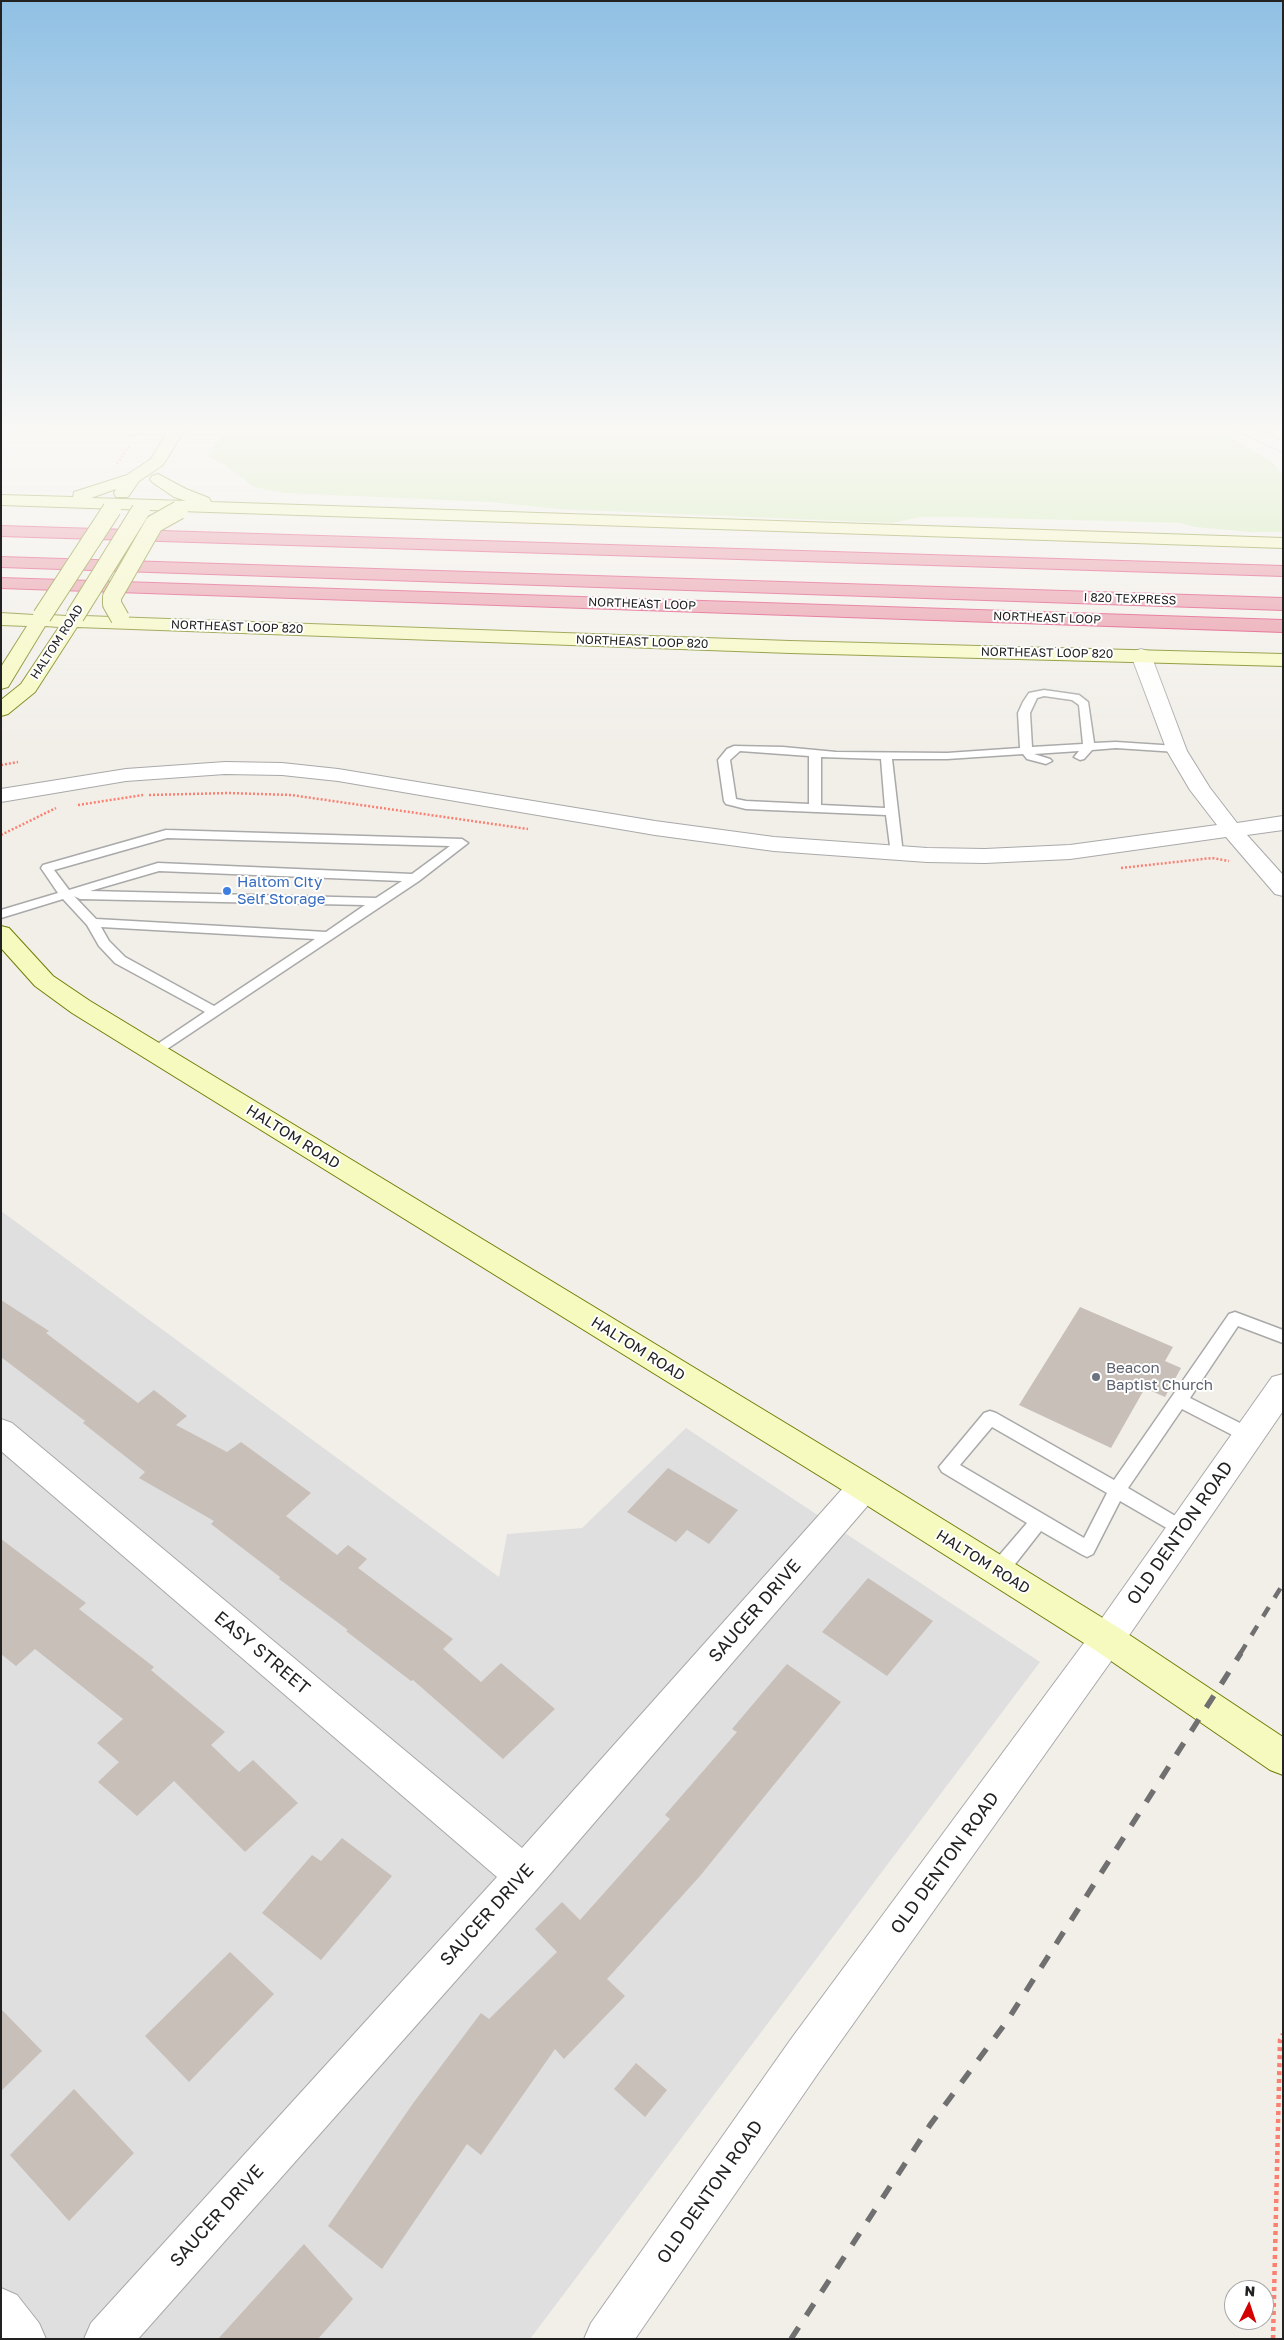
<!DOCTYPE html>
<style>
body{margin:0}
#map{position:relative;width:1284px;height:2340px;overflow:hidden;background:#f2efe9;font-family:"Golos Text",sans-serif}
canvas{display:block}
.frame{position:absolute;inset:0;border:2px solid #222;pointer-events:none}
.north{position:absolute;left:1224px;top:2280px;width:50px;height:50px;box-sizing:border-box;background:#fff;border:1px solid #a7a7a7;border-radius:50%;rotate:4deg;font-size:14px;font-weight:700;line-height:20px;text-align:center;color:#222}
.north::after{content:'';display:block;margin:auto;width:18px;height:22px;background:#d40000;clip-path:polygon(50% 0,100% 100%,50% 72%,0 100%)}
</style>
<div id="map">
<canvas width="1284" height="2340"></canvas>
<div class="frame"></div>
<div class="north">N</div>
</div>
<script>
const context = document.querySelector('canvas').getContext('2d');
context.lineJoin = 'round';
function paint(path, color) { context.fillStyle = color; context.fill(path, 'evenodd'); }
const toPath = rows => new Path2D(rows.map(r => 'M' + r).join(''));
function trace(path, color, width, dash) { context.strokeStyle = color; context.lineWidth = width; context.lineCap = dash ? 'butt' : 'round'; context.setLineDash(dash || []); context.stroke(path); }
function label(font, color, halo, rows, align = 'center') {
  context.font = font + ' "Golos Text",sans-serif'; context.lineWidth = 4; context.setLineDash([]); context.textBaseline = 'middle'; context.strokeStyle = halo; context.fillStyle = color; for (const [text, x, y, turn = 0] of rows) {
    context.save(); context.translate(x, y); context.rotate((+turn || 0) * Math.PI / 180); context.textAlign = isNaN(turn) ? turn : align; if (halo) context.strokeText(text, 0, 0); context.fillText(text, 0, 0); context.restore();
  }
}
paint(toPath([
 [1,1211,499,1577,507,1534,582,1528,686,1428,1040,1662,530,2339,1,2339]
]), '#e0dfdf');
paint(toPath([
 [231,426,1198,426,1228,436,1272,462,1283,475,1283,532,1250,532,1195,527,1180,523,957,517,921,517,892,523,558,509,490,502,286,493,254,487,225,465,208,456,225,430]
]), '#cdebb0');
paint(toPath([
 [1,426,151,426,125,440,5,437,1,441]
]), '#e2e2e2');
paint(toPath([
 [1,1300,49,1331,46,1333,138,1403,154,1390,187,1416,176,1425,227,1452,241,1442,311,1493,286,1516,337,1555,348,1545,367,1559,358,1568,453,1639,443,1649,481,1682,501,1663,555,1709,503,1759,413,1680,411,1681,346,1631,348,1630,279,1579,280,1577,211,1524,214,1521,139,1478,145,1472,83,1423,85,1421,1,1357],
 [1080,1307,1173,1347,1165,1361,1181,1368,1165,1397,1145,1388,1111,1448,1019,1405],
 [668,1468,738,1510,709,1544,687,1530,676,1542,627,1512],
 [1,1539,86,1603,79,1609,154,1667,151,1670,225,1732,211,1745,239,1772,253,1760,298,1803,245,1852,174,1781,137,1816,98,1782,119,1762,97,1743,123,1719,35,1649,16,1666,1,1654],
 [868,1578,933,1621,887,1676,822,1632],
 [787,1664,841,1702,700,1876,607,1979,625,1996,564,2059,555,2049,481,2155,467,2144,382,2269,328,2226,414,2102,481,2013,489,2019,557,1952,535,1929,562,1902,580,1920,670,1819,665,1815,737,1732,732,1729],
 [342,1838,392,1876,321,1960,262,1913,312,1855,321,1861],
 [230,1952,274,1994,189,2082,145,2036],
 [1,2009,42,2051,1,2091],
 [636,2063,667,2090,645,2117,614,2089],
 [74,2089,134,2153,69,2221,10,2155],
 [304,2244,353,2299,318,2339,218,2339]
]), '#c7bfb8');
const lane = toPath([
 [1,426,175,429,179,432,175,435,1,430,1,426],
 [1044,690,1079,695,1088,702,1094,743,1116,742,1177,746,1183,749,1177,752,1116,748,1092,750,1084,759,1080,760,1074,757,1079,751,1034,754,1050,759,1052,761,1046,764,1027,759,1023,754,947,759,892,759,903,854,897,858,891,854,886,815,746,809,726,804,724,801,718,760,727,749,734,746,783,747,836,752,947,753,1020,748,1018,713,1023,702,1029,693,1044,690],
 [1044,696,1072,700,1079,705,1083,744,1032,747,1030,713,1037,698,1044,696],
 [740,751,809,756,809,804,746,801,736,799,730,760,740,751],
 [821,757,881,759,885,808,821,805,821,757],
 [166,830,462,839,468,843,419,881,155,1057,148,1052,150,1049,205,1012,115,963,99,946,87,925,63,899,1,918,1,910,58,893,41,868,43,865,166,830],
 [167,838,450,846,412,874,158,863,69,890,54,870,167,838],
 [159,871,402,881,376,898,90,891,159,871],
 [74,896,80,899,365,905,326,932,96,919,74,896],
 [101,927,315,939,214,1006,125,957,109,941,101,927],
 [1235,1312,1283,1330,1283,1343,1238,1326,1190,1398,1254,1430,1257,1435,1254,1440,1248,1442,1242,1440,1182,1409,1128,1488,1189,1524,1192,1529,1189,1534,1183,1537,1177,1534,1120,1501,1093,1554,1087,1557,1081,1554,1041,1531,1005,1577,998,1579,991,1577,989,1571,991,1565,1027,1523,942,1472,939,1467,984,1413,990,1411,996,1413,1114,1480,1229,1314,1235,1312],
 [992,1427,1107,1493,1084,1538,960,1465,992,1427]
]);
const street = toPath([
 [1231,426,1251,426,1283,441,1283,452,1233,429,1231,426],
 [1141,649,1148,651,1151,655,1187,751,1210,788,1237,823,1283,816,1283,830,1247,835,1283,875,1283,896,1275,894,1226,837,1070,859,985,863,927,862,774,851,655,835,338,781,282,775,225,774,126,781,1,802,1,789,126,769,225,762,282,763,338,769,655,821,774,837,927,848,985,849,1070,845,1217,825,1190,790,1167,751,1131,655,1134,651,1141,649],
 [1283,1374,1283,1411,1119,1650,821,2069,635,2339,584,2339,591,2323,791,2039,1095,1628,1272,1377,1283,1374],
 [1,1419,12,1423,522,1848,852,1478,864,1474,876,1478,880,1487,876,1496,538,1888,138,2339,84,2339,91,2323,497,1877,1,1451,1,1419],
 [1,2288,17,2295,39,2323,46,2339,1,2339,1,2288]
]);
const secondary = toPath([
 [171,426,187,426,163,465,139,481,128,497,116,497,114,493,116,489,91,498,186,501,174,497,152,482,150,479,152,476,158,474,186,489,209,498,211,502,1283,538,1283,548,1,505,1,495,73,497,74,492,127,475,151,459,171,426],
 [42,610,49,612,51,615,66,616,68,612,75,610,82,612,84,616,790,641,1283,654,1283,666,790,653,77,627,35,692,8,714,1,716,1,700,21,684,59,627,45,626,8,687,1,689,1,667,27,626,1,625,1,613,34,615,42,610],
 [1,926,9,928,53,976,90,1001,876,1478,1119,1628,1283,1737,1283,1775,1270,1770,1095,1650,852,1496,72,1013,35,986,1,948,1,926]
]);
const highway = toPath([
 [1,526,1283,566,1283,576,1,536,1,526],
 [1,557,1283,598,1283,610,1,567,1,557],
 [1,578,1283,620,1283,632,1,588,1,578]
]);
trace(lane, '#a9a9a9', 3);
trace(street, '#a9a9a9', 2);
trace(secondary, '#707d05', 2);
trace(highway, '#dc2a67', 2);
trace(toPath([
 [117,464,129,446]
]), '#fa8072', 2, [2, 2]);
trace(toPath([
 [1,765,18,762],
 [149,795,229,793,291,795,528,829],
 [78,805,143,795],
 [1,835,56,808],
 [1121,868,1212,858,1229,861]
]), '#fa8072', 2.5, [2, 2]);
trace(toPath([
 [1273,2339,1280,2040,1283,2034]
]), '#fa8072', 4.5, [4, 4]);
paint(lane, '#fff');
paint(street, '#fff');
paint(secondary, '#f7fabf');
paint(highway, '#e892a2');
trace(toPath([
 [1240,1654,1283,1584]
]), '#707070', 4.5, [11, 11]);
trace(toPath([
 [791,2339,930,2125,1007,2021,1241,1653]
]), '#707070', 5.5, [14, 14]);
const secondaryBridge = toPath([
 [42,616,112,509],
 [75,616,141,510],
 [120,618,112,604,112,597,154,524,179,510]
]);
trace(secondaryBridge, '#707d05', 20, []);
trace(secondaryBridge, '#f7fabf', 18);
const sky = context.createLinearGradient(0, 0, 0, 753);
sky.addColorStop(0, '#8fc0e4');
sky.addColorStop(0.57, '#f9f8f5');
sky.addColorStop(1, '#f9f8f500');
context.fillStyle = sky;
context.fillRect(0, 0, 1284, 753);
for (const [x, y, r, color] of [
 [227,891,5,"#3f7fe0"],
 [1096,1377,5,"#6b7280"]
]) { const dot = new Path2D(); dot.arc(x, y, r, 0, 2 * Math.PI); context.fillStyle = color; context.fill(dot); trace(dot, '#fff', 2); }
label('12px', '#222', '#fff', [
 ["I 820 TEXPRESS",1130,599,2],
 ["NORTHEAST LOOP",642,604,2],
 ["NORTHEAST LOOP",1047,618,2],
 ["NORTHEAST LOOP 820",237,627,2],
 ["HALTOM ROAD",57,642,-57],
 ["NORTHEAST LOOP 820",642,642,2],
 ["NORTHEAST LOOP 820",1047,653,1]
]);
label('15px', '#366cbe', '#fff', [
 ["Haltom City",237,882],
 ["Self Storage",237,899]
], 'left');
label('15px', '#222', '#fff', [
 ["HALTOM ROAD",293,1137,32],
 ["HALTOM ROAD",638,1349,32],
 ["HALTOM ROAD",983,1562,32]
]);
label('15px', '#5b616d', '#fff', [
 ["Beacon",1106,1368],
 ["Baptist Church",1106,1385]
], 'left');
label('18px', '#222', '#fff', [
 ["OLD DENTON ROAD",1180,1533,-55],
 ["SAUCER DRIVE",755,1611,-49],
 ["EASY STREET",262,1653,40],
 ["OLD DENTON ROAD",945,1863,-54],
 ["SAUCER DRIVE",487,1915,-48],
 ["OLD DENTON ROAD",710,2192,-55],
 ["SAUCER DRIVE",217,2216,-48]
]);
</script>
